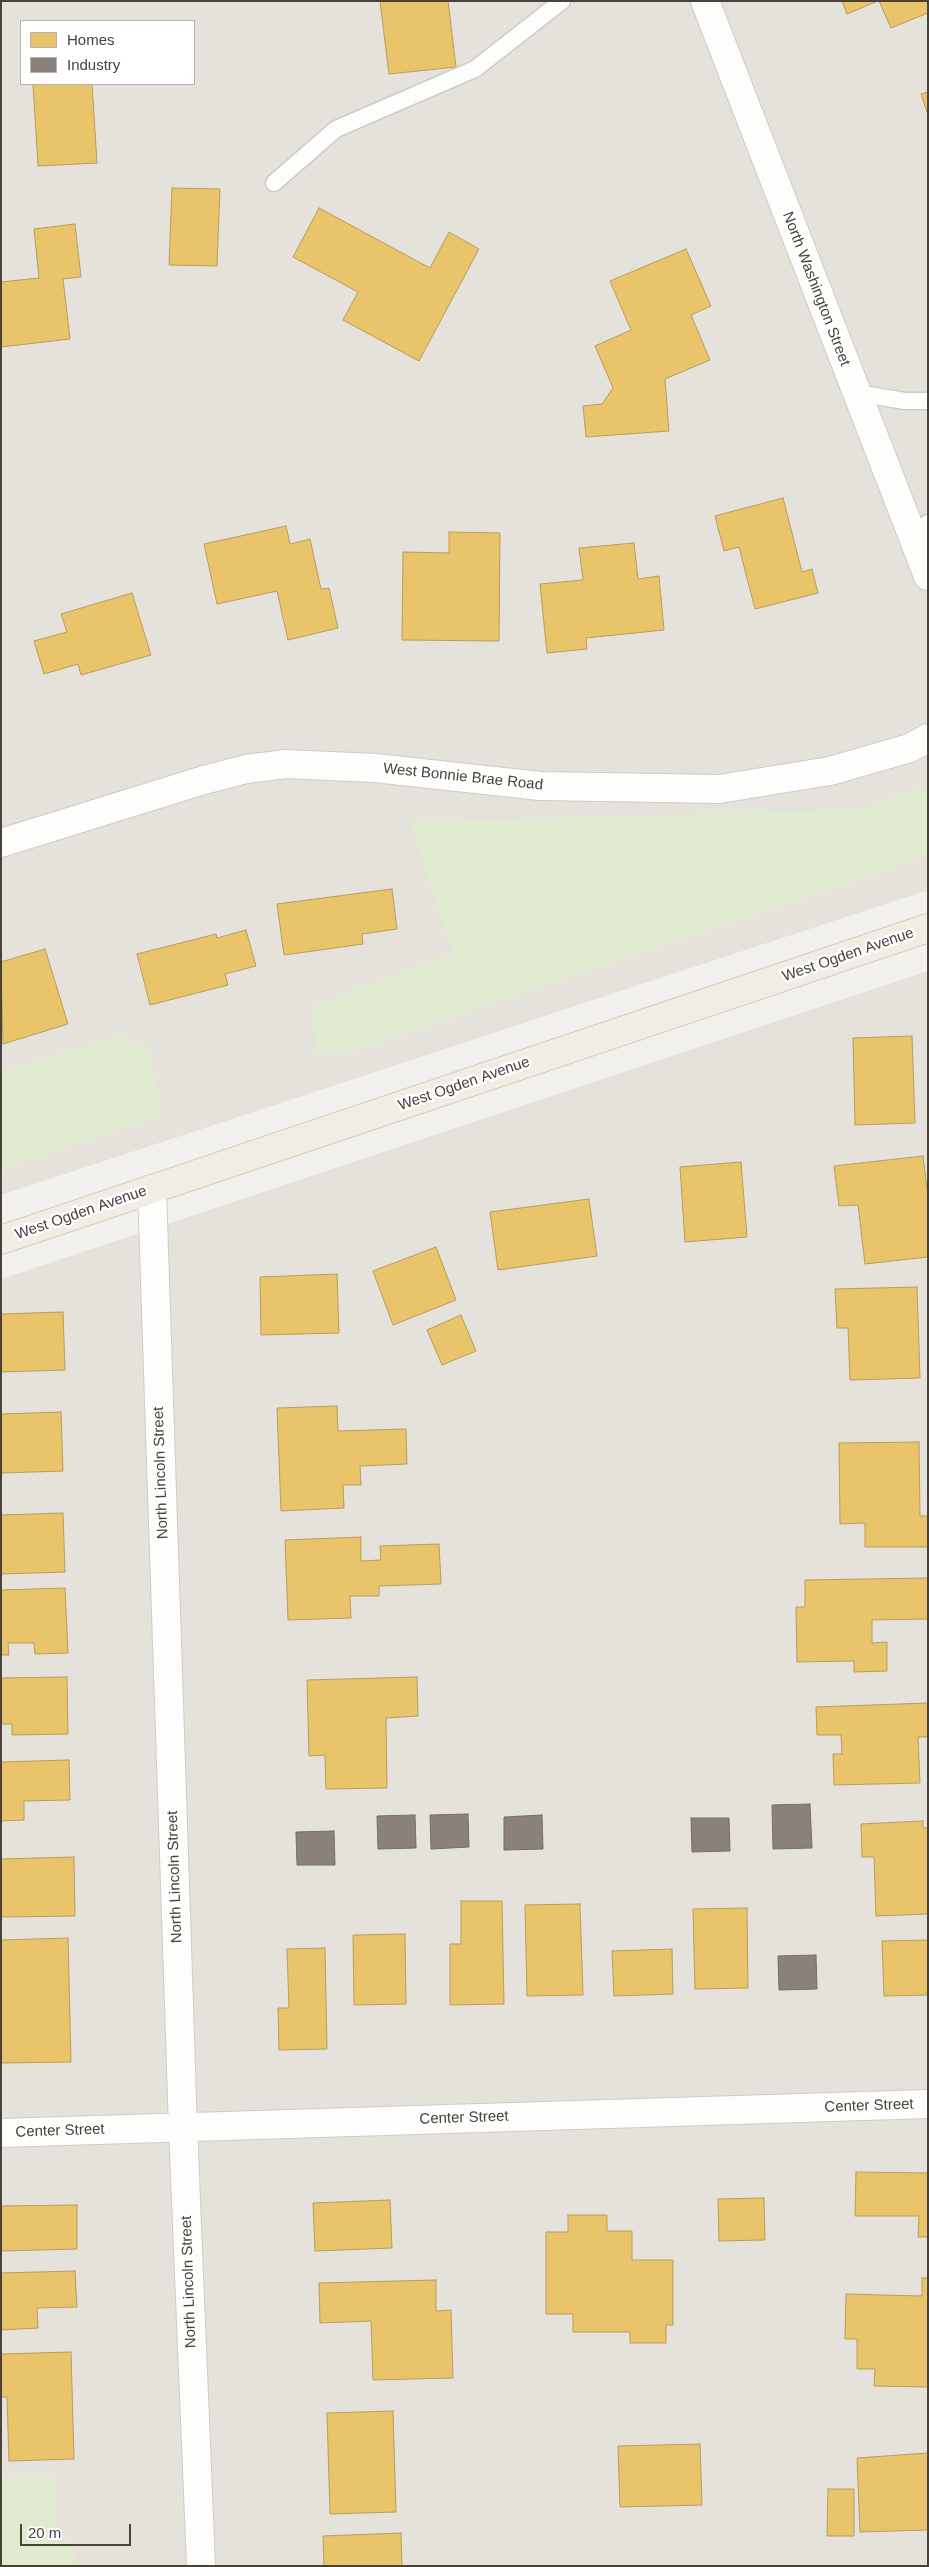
<!DOCTYPE html>
<style>
body{margin:0}
#map{position:relative;width:929px;height:2567px;overflow:hidden;background:#f2f0ec;font-family:Helvetica,sans-serif}
canvas{display:block}
.frame{position:absolute;inset:0;border:2px solid #484239;pointer-events:none}
.legend{position:absolute;left:20px;top:20px;width:175px;height:65px;box-sizing:border-box;background:#fff;border:1px solid #b6b3b0;margin:0;padding:6px 9px;list-style:none;font-size:15px;color:#484239}
.legend li{display:flex;align-items:center;gap:10px;height:25px}
.legend b{width:25px;border:1px solid #b6b3b0}
.scale{position:absolute;left:20px;top:2524px;width:111px;height:22px;box-sizing:border-box;border:2px solid #484239;border-top:0;padding-left:6px;font-size:15px;line-height:18px;white-space:nowrap;color:#484239;-webkit-text-stroke:4px #fff;paint-order:stroke}
</style>
<div id="map">
<canvas width="929" height="2567"></canvas>
<div class="frame"></div>
<ul class="legend">
<li><b style="height:14px;background:#e9c46a"></b>Homes</li>
<li><b style="height:14px;background:#8a817c"></b>Industry</li>
</ul>
<div class="scale">20 m</div>
</div>
<script>
const context = document.querySelector('canvas').getContext('2d');
context.lineJoin = 'round';
function paint(path, color) { context.fillStyle = color; context.fill(path, 'evenodd'); }
const toPath = rows => new Path2D(rows.map(r => 'M' + r).join(''));
function trace(path, color, width, dash) { context.strokeStyle = color; context.lineWidth = width; context.lineCap = dash ? 'butt' : 'round'; context.setLineDash(dash || []); context.stroke(path); }
function label(font, color, halo, rows, align = 'center') {
  context.font = font + ' Helvetica,sans-serif'; context.lineWidth = 5; context.setLineDash([]); context.textBaseline = 'middle'; context.strokeStyle = halo; context.fillStyle = color; for (const [text, x, y, turn = 0] of rows) {
    context.save(); context.translate(x, y); context.rotate((+turn || 0) * Math.PI / 180); context.textAlign = isNaN(turn) ? turn : align; if (halo) context.strokeText(text, 0, 0); context.fillText(text, 0, 0); context.restore();
  }
}
paint(toPath([
 [1,1,928,1,928,890,1,1195],
 [21,21,194,21,194,84,21,84],
 [928,971,928,2566,1,2566,1,1279]
]), '#e5e2db');
paint(toPath([
 [928,785,928,856,342,1055,317,1053,311,1007,453,953,410,822,860,810],
 [120,1036,149,1050,163,1115,1,1170,1,1071],
 [54,2477,55,2542,75,2542,76,2566,1,2566,1,2478]
]), '#dfeace');
const homes = toPath([
 [380,1,448,1,456,67,389,74,380,1],
 [842,1,878,1,847,14,842,1],
 [879,1,928,1,928,13,891,28,879,1],
 [33,84,92,84,97,163,38,166,33,84],
 [928,92,928,115,921,94,928,92],
 [172,188,220,189,217,266,169,265,172,188],
 [319,208,430,268,449,232,479,249,419,361,343,320,358,292,293,257,319,208],
 [75,224,81,277,63,279,70,339,1,347,1,282,39,278,34,229,75,224],
 [686,249,711,306,691,315,710,360,665,379,669,431,586,437,583,406,602,404,613,388,595,346,631,330,610,281,686,249],
 [783,498,802,572,812,569,818,593,755,609,739,547,724,551,715,516,783,498],
 [286,526,290,544,310,539,321,589,329,588,338,628,288,640,277,591,217,604,204,544,286,526],
 [449,532,500,533,499,641,402,640,403,552,449,553,449,532],
 [634,543,638,579,659,576,664,630,586,638,587,649,547,653,540,584,583,580,579,548,634,543],
 [132,593,151,655,81,675,78,664,44,674,34,641,67,632,61,614,132,593],
 [392,889,397,929,362,934,363,944,284,955,277,904,392,889],
 [246,930,256,966,225,974,228,985,150,1005,137,954,216,934,217,938,246,930],
 [45,949,68,1024,3,1044,1,962,45,949],
 [912,1036,915,1123,855,1125,853,1038,912,1036],
 [923,1156,928,1197,928,1257,865,1264,858,1205,839,1206,834,1166,923,1156],
 [741,1162,747,1237,685,1242,680,1167,741,1162],
 [589,1199,597,1256,498,1270,490,1212,589,1199],
 [436,1247,456,1300,393,1325,373,1271,436,1247],
 [337,1274,339,1333,261,1335,260,1277,337,1274],
 [917,1287,920,1378,850,1380,848,1328,837,1328,835,1289,917,1287],
 [63,1312,65,1370,1,1372,1,1314,63,1312],
 [461,1315,476,1351,442,1365,427,1330,461,1315],
 [337,1406,338,1431,406,1429,407,1464,360,1466,361,1485,343,1485,344,1508,281,1511,277,1408,337,1406],
 [61,1412,63,1471,1,1473,1,1414,61,1412],
 [919,1442,920,1516,928,1516,928,1547,865,1547,865,1523,840,1524,839,1443,919,1442],
 [63,1513,65,1572,1,1574,1,1515,63,1513],
 [361,1537,361,1561,381,1560,380,1546,439,1544,441,1584,379,1586,379,1596,350,1596,351,1618,288,1620,285,1540,361,1537],
 [928,1578,928,1619,872,1620,872,1643,887,1642,887,1671,854,1672,854,1661,797,1662,796,1607,805,1607,805,1580,928,1578],
 [65,1588,68,1653,35,1654,34,1643,8,1643,9,1655,1,1655,1,1590,65,1588],
 [67,1677,68,1734,12,1735,12,1724,1,1724,1,1678,67,1677],
 [417,1677,418,1716,386,1718,387,1788,326,1789,325,1755,309,1756,307,1680,417,1677],
 [928,1703,928,1737,918,1737,920,1783,834,1785,833,1754,842,1754,841,1735,817,1735,816,1707,928,1703],
 [69,1760,70,1800,24,1801,24,1820,1,1821,1,1762,69,1760],
 [923,1821,923,1828,928,1828,928,1914,876,1916,874,1857,862,1857,861,1824,923,1821],
 [74,1857,75,1916,1,1917,1,1859,74,1857],
 [461,1901,502,1901,504,2004,450,2005,450,1944,461,1944,461,1901],
 [580,1904,583,1995,527,1996,525,1905,580,1904],
 [747,1908,748,1988,695,1989,693,1909,747,1908],
 [405,1934,406,2004,354,2005,353,1935,405,1934],
 [68,1938,71,2062,1,2063,1,1940,68,1938],
 [928,1940,928,1995,884,1996,882,1941,928,1940],
 [325,1948,327,2049,279,2050,278,2008,289,2008,287,1949,325,1948],
 [672,1949,673,1994,614,1996,612,1951,672,1949],
 [856,2172,928,2173,928,2237,918,2237,919,2216,855,2216,856,2172],
 [764,2198,765,2240,719,2241,718,2199,764,2198],
 [390,2200,392,2248,315,2251,313,2203,390,2200],
 [77,2205,77,2249,1,2251,1,2206,77,2205],
 [568,2215,607,2215,607,2231,632,2231,632,2260,673,2260,673,2325,666,2325,666,2343,630,2343,630,2332,573,2332,573,2314,546,2314,546,2232,568,2232,568,2215],
 [75,2271,77,2307,37,2308,38,2328,1,2330,1,2273,75,2271],
 [922,2278,928,2278,928,2387,874,2386,875,2369,857,2369,857,2339,845,2339,846,2294,922,2296,922,2278],
 [436,2280,436,2311,451,2310,453,2378,373,2380,371,2321,320,2323,319,2283,436,2280],
 [71,2352,74,2459,9,2461,7,2397,1,2397,1,2354,71,2352],
 [393,2411,396,2512,330,2514,327,2413,393,2411],
 [700,2444,702,2505,620,2507,618,2446,700,2444],
 [928,2453,928,2530,860,2532,857,2458,928,2453],
 [828,2489,854,2489,854,2536,827,2536,828,2489],
 [401,2533,402,2566,324,2566,323,2536,401,2533]
]);
paint(homes, '#e9c46a');
trace(homes, '#b99d5b', 1);
const industry = toPath([
 [810,1804,812,1848,773,1849,772,1805,810,1804],
 [468,1814,469,1847,431,1849,430,1815,468,1814],
 [415,1815,416,1848,378,1849,377,1816,415,1815],
 [542,1815,543,1849,504,1850,504,1817,542,1815],
 [691,1818,729,1818,730,1851,692,1852,691,1818],
 [334,1831,335,1865,297,1865,296,1832,334,1831],
 [816,1955,817,1989,779,1990,778,1956,816,1955]
]);
paint(industry, '#8a817c');
trace(industry, '#766e68', 1);
const service = toPath([
 [274,183,336,129,475,69,562,1],
 [857,393,905,401,928,401],
 [913,538,928,523]
]);
const minor = toPath([
 [705,1,928,576],
 [1,843,204,780,246,769,286,764,375,768,540,786,719,789,830,771,910,748,928,738],
 [152,1189,183,2127,201,2566],
 [1,2133,928,2104]
]);
const primary = toPath([
 [1,1240,928,928]
]);
trace(service, '#ceccc8', 19);
trace(minor, '#ceccc8', 30);
trace(primary, '#d3ccbb', 30);
trace(service, '#fdfdfc', 16);
trace(minor, '#fdfdfc', 28);
trace(primary, '#f1ede5', 28);
label('15px', '#484239', '#fff', [
 ["North Washington Street",816,289,69],
 ["West Bonnie Brae Road",463,777,6],
 ["West Ogden Avenue",848,955,-19],
 ["West Ogden Avenue",464,1084,-19],
 ["West Ogden Avenue",81,1213,-19],
 ["North Lincoln Street",161,1473,-92],
 ["North Lincoln Street",175,1877,-92],
 ["Center Street",869,2106,-2],
 ["Center Street",464,2118,-2],
 ["Center Street",60,2131,-2],
 ["North Lincoln Street",189,2282,-92]
]);
</script>
